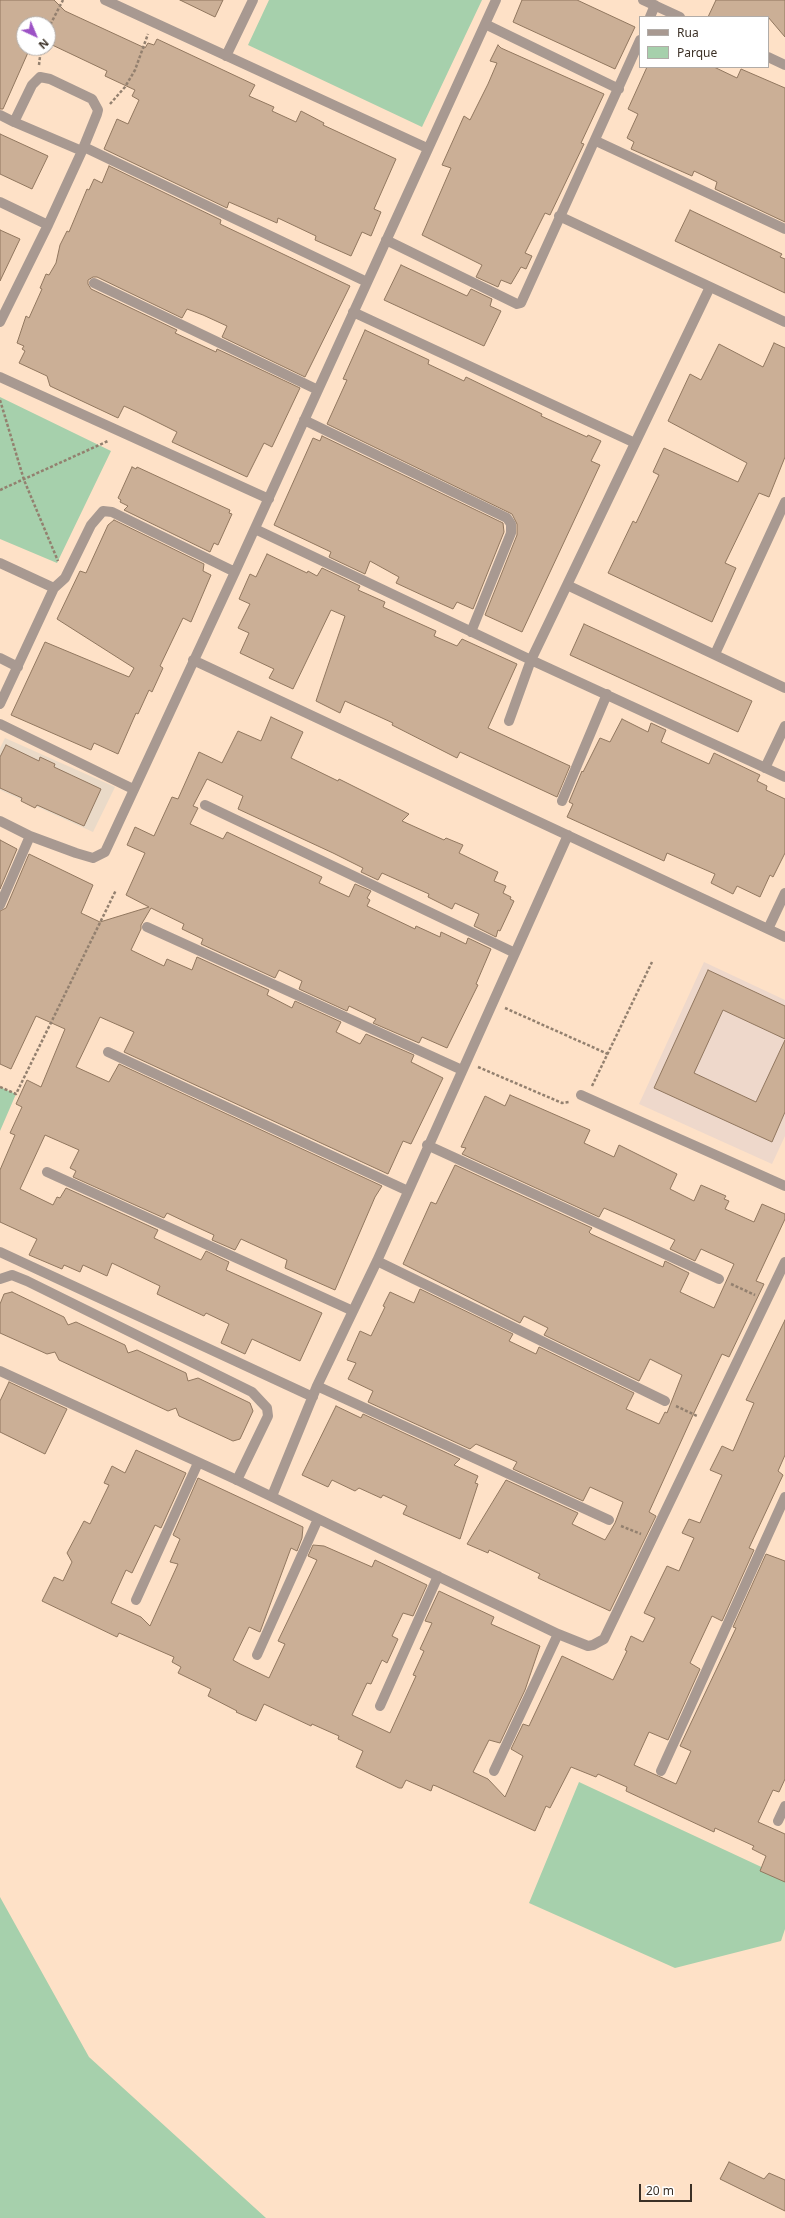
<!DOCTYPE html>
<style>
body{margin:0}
#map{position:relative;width:785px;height:2218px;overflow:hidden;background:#fee1c7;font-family:"Noto Sans",sans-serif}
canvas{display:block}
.legend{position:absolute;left:639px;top:16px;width:130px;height:52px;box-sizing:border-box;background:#fff;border:1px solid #b1aca8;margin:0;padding:5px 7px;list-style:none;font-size:12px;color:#3b3026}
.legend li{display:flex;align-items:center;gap:8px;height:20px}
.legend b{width:20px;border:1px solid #b1aca8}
.north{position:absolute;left:16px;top:16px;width:40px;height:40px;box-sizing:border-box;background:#fff;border:1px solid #b1aca8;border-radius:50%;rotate:136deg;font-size:11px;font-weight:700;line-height:16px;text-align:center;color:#3b3026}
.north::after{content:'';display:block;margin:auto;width:14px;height:18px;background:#9c52c5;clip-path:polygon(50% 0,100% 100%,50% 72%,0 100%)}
.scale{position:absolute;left:639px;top:2184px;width:53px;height:18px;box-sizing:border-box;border:2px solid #3b3026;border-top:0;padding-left:5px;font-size:12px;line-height:14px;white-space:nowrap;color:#3b3026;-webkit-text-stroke:3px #fff;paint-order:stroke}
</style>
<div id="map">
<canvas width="785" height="2218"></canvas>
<ul class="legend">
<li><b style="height:5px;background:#a89991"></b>Rua</li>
<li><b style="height:11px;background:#a6d0ac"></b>Parque</li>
</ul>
<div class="north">N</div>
<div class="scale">20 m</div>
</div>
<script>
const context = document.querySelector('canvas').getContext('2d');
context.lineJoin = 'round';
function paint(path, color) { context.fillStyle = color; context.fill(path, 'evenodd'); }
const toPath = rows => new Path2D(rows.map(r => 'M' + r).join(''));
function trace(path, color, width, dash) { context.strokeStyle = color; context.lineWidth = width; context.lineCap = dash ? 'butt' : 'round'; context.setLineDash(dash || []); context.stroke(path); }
paint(toPath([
 [5,738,115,787,93,832,0,790,0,748]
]), '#eadac8');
paint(toPath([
 [704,962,785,1000,785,1136,772,1164,639,1104]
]), '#eed8cb');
paint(toPath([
 [269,0,482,0,422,127,248,45],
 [0,397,111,451,57,563,0,539],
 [0,1087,16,1094,0,1131],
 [579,1782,785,1878,785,1929,781,1941,675,1968,529,1903],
 [0,1897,89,2057,266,2218,0,2218]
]), '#a6d0ac');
const building = toPath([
 [0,0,54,0,65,11,145,48,148,43,154,45,157,39,255,85,249,96,274,107,272,111,296,122,301,111,324,123,323,125,396,159,374,209,381,212,371,236,362,232,351,256,315,240,316,236,278,218,277,223,229,202,227,208,104,149,117,119,128,124,139,100,132,96,135,90,105,76,107,71,48,43,48,24,24,24,24,48,30,48,3,109,0,109,0,0],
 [180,0,223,0,215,17,180,0],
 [522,0,577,0,635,27,615,69,513,22,522,0],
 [716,0,785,0,785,37,768,17,708,17,716,0],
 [498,45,501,48,604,94,581,143,584,144,550,215,545,213,525,253,532,256,526,269,521,267,511,284,501,280,498,287,476,277,482,265,422,235,451,168,442,165,464,116,470,120,488,84,497,63,490,61,498,45],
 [647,67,714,67,737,78,741,69,785,88,785,222,715,189,717,182,694,171,692,176,631,149,634,142,627,138,638,114,628,109,647,67],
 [0,134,48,156,32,189,0,174,0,134],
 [109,166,221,220,220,224,350,286,305,377,222,337,227,326,203,315,187,309,182,318,97,277,93,277,88,280,88,284,91,289,177,330,175,333,216,352,217,349,300,388,272,447,264,443,247,477,172,442,177,432,137,412,124,406,118,418,50,386,47,376,19,363,25,351,22,349,24,346,17,343,26,316,29,318,42,289,40,288,46,274,49,275,56,263,60,245,67,231,69,232,87,189,89,190,94,179,102,183,109,166],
 [690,210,782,254,780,257,785,259,785,293,675,241,690,210],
 [0,230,20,239,0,281,0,230],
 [401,265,467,296,471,289,492,299,490,306,501,311,484,346,384,300,401,265],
 [365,330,429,360,428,364,464,381,466,377,542,414,541,416,587,437,588,435,601,441,591,461,600,465,522,632,485,615,517,535,517,524,512,514,327,424,347,380,343,379,365,330],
 [774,343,785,348,785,457,769,497,759,493,725,563,736,568,712,622,608,573,633,521,636,523,659,475,653,472,664,448,738,482,747,463,668,421,690,374,701,380,719,344,763,367,774,343],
 [322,436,503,523,504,532,473,609,457,602,453,609,424,596,396,583,399,577,370,561,365,574,329,557,331,552,274,525,313,438,320,441,322,436],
 [132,467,136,469,137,467,230,510,229,513,232,514,218,545,214,543,210,552,124,510,128,506,120,502,121,500,118,498,132,467],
 [114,520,204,564,203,571,211,575,191,622,183,618,160,666,163,668,152,692,149,690,138,714,136,713,118,754,94,743,91,750,11,715,45,642,129,677,134,668,57,619,80,571,86,573,108,525,114,520],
 [267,554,307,573,308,571,317,576,322,568,360,586,358,590,385,602,383,607,436,631,434,636,457,646,462,639,517,664,488,728,570,766,557,797,460,752,457,758,392,725,393,723,345,701,340,713,316,701,345,616,331,610,293,689,269,678,274,669,240,653,249,633,238,628,250,604,239,599,250,574,256,577,267,554],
 [584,624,752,701,738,732,570,655,584,624],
 [271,717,303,732,291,758,338,781,339,779,409,814,402,821,444,840,446,838,463,845,459,853,498,872,494,881,506,886,503,893,511,897,510,899,514,901,500,931,498,930,496,937,474,926,479,914,455,903,452,909,428,897,429,894,382,873,378,880,361,872,363,868,333,853,238,809,243,796,207,779,193,806,198,808,190,824,223,839,227,832,322,877,319,883,349,897,355,884,371,891,367,898,370,900,367,906,415,929,416,926,440,937,441,932,466,944,468,938,491,949,476,984,478,985,447,1048,422,1037,419,1043,373,1023,376,1019,349,1006,347,1011,299,989,302,981,279,970,275,978,201,944,203,939,182,929,184,924,151,908,141,925,141,929,131,950,164,966,167,959,192,970,197,957,269,990,267,995,292,1008,295,1001,341,1022,336,1032,360,1044,366,1034,414,1055,411,1062,443,1078,411,1144,403,1141,388,1174,124,1052,134,1032,100,1017,76,1067,109,1082,119,1064,382,1186,375,1197,335,1290,285,1268,287,1260,241,1239,235,1250,212,1240,214,1235,190,1224,167,1213,164,1218,73,1177,76,1171,70,1168,79,1150,45,1135,20,1189,53,1205,57,1197,60,1198,66,1188,158,1230,154,1238,201,1260,206,1251,229,1262,226,1270,322,1313,300,1361,252,1339,245,1354,221,1343,229,1324,206,1313,204,1316,157,1294,160,1286,112,1263,107,1276,83,1265,80,1272,64,1265,62,1269,29,1255,37,1239,0,1222,0,1170,15,1135,10,1133,22,1107,16,1104,27,1080,41,1087,65,1029,36,1016,11,1069,0,1064,0,911,6,908,29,854,93,885,81,913,100,922,149,907,126,895,145,853,127,845,135,827,154,836,172,797,178,799,199,752,222,763,238,731,261,741,271,717],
 [622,719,648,732,651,723,666,730,661,742,709,764,714,753,760,775,757,781,767,786,766,790,785,799,785,853,773,877,770,875,760,897,737,886,733,894,711,883,715,874,667,853,664,861,567,817,573,804,569,802,582,771,583,772,600,738,610,742,622,719],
 [6,745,39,761,40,757,55,764,54,767,101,789,84,826,37,805,35,808,21,801,22,798,0,788,0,757,6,745],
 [0,840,17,849,0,889,0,840],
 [708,970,785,1006,785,1039,723,1010,694,1073,756,1102,785,1040,785,1112,772,1142,654,1088,708,970],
 [510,1095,590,1130,584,1143,614,1157,619,1145,677,1174,670,1189,694,1201,701,1185,726,1196,724,1199,729,1201,725,1209,754,1222,762,1204,785,1214,785,1219,756,1281,764,1284,729,1357,722,1354,693,1415,649,1512,656,1516,610,1611,538,1578,540,1574,489,1550,488,1553,467,1544,506,1480,578,1513,572,1524,605,1540,615,1523,623,1502,590,1487,583,1501,513,1469,517,1462,476,1444,470,1449,368,1402,373,1391,348,1379,356,1363,347,1360,360,1331,371,1336,385,1307,383,1306,390,1292,414,1303,420,1289,513,1334,509,1341,536,1354,539,1347,634,1393,626,1409,659,1424,665,1412,667,1413,682,1375,650,1359,639,1381,544,1335,548,1328,524,1316,520,1323,403,1264,431,1202,436,1204,455,1165,592,1228,589,1232,591,1234,663,1267,665,1261,689,1273,680,1292,714,1308,734,1264,701,1249,695,1261,670,1249,675,1240,627,1218,604,1208,599,1217,462,1154,466,1148,461,1147,485,1096,505,1106,510,1095],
 [12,1292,64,1317,68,1325,76,1322,125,1345,128,1353,137,1350,186,1373,188,1381,198,1378,250,1403,253,1411,240,1439,233,1441,179,1416,176,1408,168,1411,59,1360,55,1352,47,1354,0,1333,0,1304,4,1294,12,1292],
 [785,1320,785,1455,778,1471,783,1475,749,1548,754,1550,722,1621,712,1616,690,1663,700,1669,668,1740,649,1732,634,1765,676,1784,691,1751,680,1746,736,1628,733,1627,766,1554,785,1561,785,1779,779,1792,773,1790,758,1822,785,1834,785,1882,760,1871,766,1856,752,1849,754,1846,715,1828,714,1832,671,1812,626,1791,627,1787,598,1774,596,1777,571,1767,550,1808,546,1806,535,1831,436,1786,433,1785,431,1791,406,1780,402,1788,399,1788,356,1767,363,1751,338,1739,339,1736,312,1724,311,1726,264,1704,256,1721,236,1712,237,1711,208,1696,211,1689,178,1673,181,1667,172,1662,174,1657,119,1633,117,1637,42,1601,54,1577,63,1581,72,1562,67,1553,84,1521,90,1524,109,1485,104,1483,112,1466,125,1473,136,1450,186,1473,161,1528,155,1525,132,1573,126,1570,111,1603,141,1617,150,1626,178,1564,170,1562,180,1539,173,1535,198,1478,303,1527,302,1538,297,1551,291,1548,260,1632,249,1627,233,1660,240,1664,269,1678,285,1644,278,1641,317,1560,308,1556,313,1545,324,1546,372,1567,375,1560,427,1585,413,1616,403,1613,392,1636,398,1639,387,1663,382,1660,371,1684,367,1683,352,1715,390,1733,416,1676,413,1675,424,1651,420,1649,432,1623,425,1621,439,1591,494,1617,491,1624,540,1646,525,1690,500,1743,489,1740,473,1772,488,1779,505,1797,523,1756,511,1749,523,1724,529,1726,562,1656,613,1680,627,1651,625,1650,631,1636,643,1642,655,1618,644,1613,667,1566,679,1571,694,1538,682,1533,689,1519,700,1523,722,1475,710,1470,722,1446,733,1451,754,1403,746,1400,785,1320],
 [9,1382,67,1409,45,1454,0,1432,0,1401,9,1382],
 [336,1406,361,1418,363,1414,460,1459,454,1465,478,1476,475,1483,478,1484,460,1539,403,1514,407,1506,383,1495,381,1498,359,1488,355,1491,332,1480,328,1487,302,1475,336,1406],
 [729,2162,764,2179,769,2173,785,2180,785,2211,720,2179,729,2162]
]);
paint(building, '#cbaf96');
trace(building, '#91775f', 1);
trace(toPath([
 [48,29,63,0],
 [39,65,41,48],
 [110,104,125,87,135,70,148,34],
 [0,400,24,480,58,561],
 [0,490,108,441],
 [505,1008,608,1054],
 [478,1067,562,1103,569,1102],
 [592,1086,652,962],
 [0,1087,16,1094,116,890],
 [731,1284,755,1295],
 [676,1406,697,1416],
 [621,1526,641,1534]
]), '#93806f', 2.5, [3, 2]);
trace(toPath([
 [0,1279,12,1275,27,1281,252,1392,267,1408,268,1416,237,1480]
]), '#a89991', 10);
trace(toPath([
 [105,0,427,148],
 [643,0,680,17],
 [650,17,655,5],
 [485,24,619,89],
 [226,56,253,0],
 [768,57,785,65],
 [0,115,14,122],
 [596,141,785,229],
 [84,147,367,282],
 [0,202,48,225],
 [559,216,785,322],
 [386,240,517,304,521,303,640,40],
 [94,283,318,390],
 [353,312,635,443],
 [0,322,48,225,82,151,97,114,98,110,92,99,50,79,40,77,32,85,14,122,82,151],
 [0,377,269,499],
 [304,420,507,518,511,524,511,533,471,632],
 [255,529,531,660,785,777],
 [0,563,54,588],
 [567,585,785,688],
 [715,654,785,502],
 [0,658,18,667],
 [193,660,785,937],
 [0,704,54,588,65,578,91,525,103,511,112,512,235,572],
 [509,721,531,660,710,287],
 [0,724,133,789],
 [765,768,785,726],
 [562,801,607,694],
 [205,805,515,953],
 [0,821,30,836,76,853,93,858,105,852,235,572,496,0],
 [0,905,30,836],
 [147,927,462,1070],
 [768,929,785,893],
 [108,1052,408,1191],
 [581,1095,785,1186],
 [427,1145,719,1279],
 [47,1172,353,1311],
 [0,1252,313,1397],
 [377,1261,665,1401],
 [0,1371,237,1480,558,1634,588,1646,593,1645,604,1639,785,1262],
 [317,1386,609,1520],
 [272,1496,317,1386,377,1261,568,835],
 [136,1600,198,1463],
 [257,1655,318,1519],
 [380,1706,438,1576],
 [494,1771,558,1634],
 [661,1771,785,1497],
 [778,1821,785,1806]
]), '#a89991', 10);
</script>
